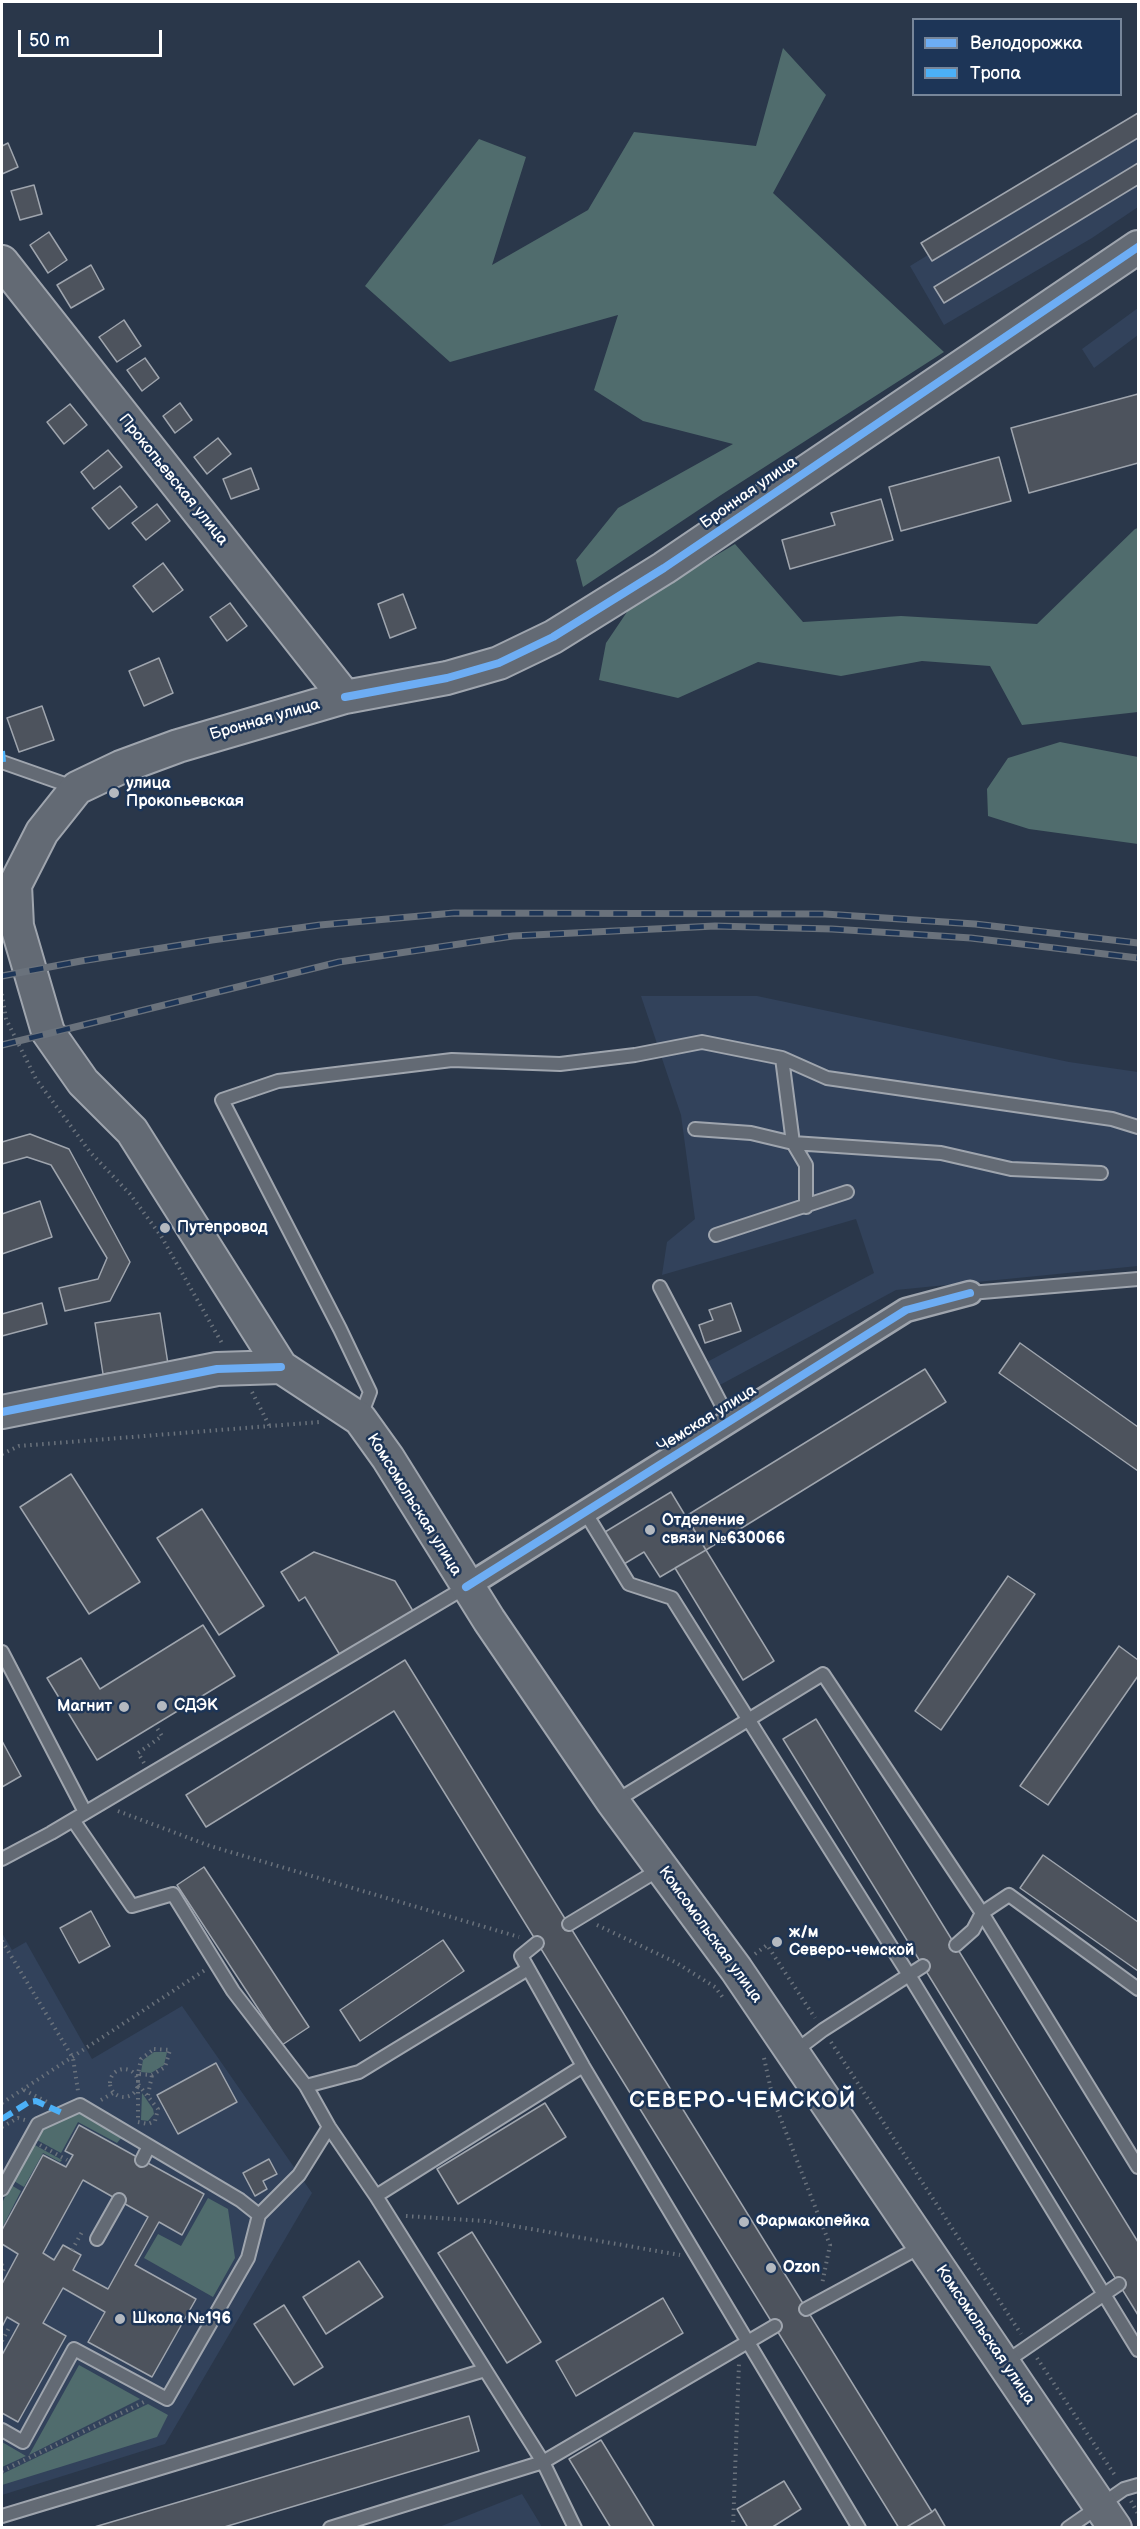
<!DOCTYPE html>
<meta charset="utf-8">
<style>
body{margin:0}
#map{position:relative;width:1140px;height:2529px;overflow:hidden;background:#2a374a;font-family:"Balsamiq Sans",sans-serif}
canvas{display:block}
.frame{position:absolute;inset:0;border:3px solid #fff;pointer-events:none}
.legend{position:absolute;left:912px;top:18px;width:210px;height:78px;box-sizing:border-box;background:#1d3557;border:2px solid #77869a;margin:0;padding:8px 10px;list-style:none;font-size:18px;color:#fff}
.legend li{display:flex;align-items:center;gap:12px;height:30px}
.legend b{width:30px;border:2px solid #77869a}
.scale{position:absolute;left:18px;top:30px;width:144px;height:27px;box-sizing:border-box;border:3px solid #fff;border-top:0;padding-left:8px;font-size:18px;line-height:21px;white-space:nowrap;color:#fff;-webkit-text-stroke:4px #1d3557;paint-order:stroke}
</style>
<div id="map">
<canvas width="1140" height="2529"></canvas>
<div class="frame"></div>
<ul class="legend">
<li><b style="height:8px;background:#6dadf4"></b>Велодорожка</li>
<li><b style="height:8px;background:#4cb0f7"></b>Тропа</li>
</ul>
<div class="scale">50 m</div>
</div>
<script>
const context = document.querySelector('canvas').getContext('2d');
context.lineJoin = 'round';
function paint(path, color) { context.fillStyle = color; context.fill(path, 'evenodd'); }
const toPath = rows => new Path2D(rows.map(r => 'M' + r).join(''));
function trace(path, color, width, dash) { context.strokeStyle = color; context.lineWidth = width; context.lineCap = dash ? 'butt' : 'round'; context.setLineDash(dash || []); context.stroke(path); }
function label(font, color, halo, rows, align = 'center') {
  context.font = font + ' "Balsamiq Sans",sans-serif'; context.lineWidth = 5; context.setLineDash([]); context.textBaseline = 'middle'; context.strokeStyle = halo; context.fillStyle = color; for (const [text, x, y, turn = 0] of rows) {
    context.save(); context.translate(x, y); context.rotate((+turn || 0) * Math.PI / 180); context.textAlign = isNaN(turn) ? turn : align; if (halo) context.strokeText(text, 0, 0); context.fillText(text, 0, 0); context.restore();
  }
}
paint(toPath([
 [1138,116,1138,207,1092,238,944,325,910,266,959,236,988,213],
 [1138,308,1138,335,1094,368,1082,349],
 [641,996,757,996,1069,1062,1138,1072,1138,1266,896,1290,718,1386,707,1362,874,1273,856,1219,662,1275,667,1242,695,1219,681,1115],
 [2,1933,12,1950,26,1942,92,2059,182,2006,312,2193,165,2444,2,2495],
 [522,2494,542,2527,439,2527]
]), '#32425b');
paint(toPath([
 [783,48,826,95,773,193,944,352,721,495,583,587,576,560,618,508,733,444,643,421,594,390,618,315,450,362,365,286,479,139,526,157,492,265,588,210,634,132,756,146],
 [1138,528,1138,712,1022,725,990,666,922,661,841,676,758,662,678,698,599,680,606,643,631,606,735,544,803,622,901,616,1037,624,1135,529],
 [1060,742,1138,757,1138,844,1029,829,988,816,987,789,1008,758],
 [154,2052,167,2052,164,2065,151,2073,141,2072,143,2060],
 [142,2093,153,2109,154,2114,148,2121,141,2120],
 [80,2111,119,2133,121,2138,117,2143,78,2122,61,2153,37,2140,43,2127],
 [33,2144,62,2160,60,2162,43,2153,24,2187,14,2181],
 [11,2185,21,2191,2,2228,2,2203],
 [208,2198,228,2209,235,2258,213,2297,144,2258,158,2234,181,2246],
 [79,2365,140,2399,29,2455],
 [148,2404,168,2415,157,2437,2,2485,2,2474],
 [2,2442,26,2456,2,2467]
]), '#506c6d');
const building = toPath([
 [1138,113,1138,138,932,261,921,243,1138,113],
 [8,143,18,167,2,174,2,146,8,143],
 [1138,163,1138,185,944,303,934,287,1138,163],
 [34,185,42,214,20,220,11,191,34,185],
 [49,232,67,260,48,273,30,245,49,232],
 [91,265,104,289,71,308,57,285,91,265],
 [124,320,141,346,117,362,99,337,124,320],
 [145,358,159,378,142,391,127,370,145,358],
 [1138,394,1138,463,1029,493,1011,428,1138,394],
 [180,403,192,420,175,433,163,416,180,403],
 [70,404,87,425,64,444,47,422,70,404],
 [218,438,231,454,207,474,194,457,218,438],
 [108,450,122,467,94,489,81,472,108,450],
 [999,457,1011,501,901,531,889,487,999,457],
 [251,468,259,489,231,499,223,479,251,468],
 [120,486,137,507,109,529,92,508,120,486],
 [881,499,893,540,790,569,782,540,835,525,831,513,881,499],
 [157,504,170,521,146,540,132,523,157,504],
 [163,563,183,590,153,612,133,586,163,563],
 [403,594,416,628,390,638,378,604,403,594],
 [230,603,247,626,227,641,210,617,230,603],
 [159,658,173,693,144,706,129,671,159,658],
 [42,706,54,740,19,752,7,718,42,706],
 [30,1134,69,1149,130,1262,110,1301,65,1311,59,1288,98,1279,107,1258,51,1165,27,1157,2,1164,2,1142,30,1134],
 [40,1201,52,1237,2,1254,2,1214,40,1201],
 [42,1303,47,1324,2,1336,2,1314,42,1303],
 [731,1303,741,1331,705,1343,699,1325,713,1320,709,1310,731,1303],
 [160,1313,168,1364,103,1374,95,1323,160,1313],
 [1020,1343,1138,1427,1138,1471,999,1373,1020,1343],
 [925,1369,946,1402,706,1550,686,1516,925,1369],
 [71,1474,140,1582,89,1614,20,1507,71,1474],
 [671,1492,706,1550,660,1577,644,1552,624,1564,605,1532,671,1492],
 [202,1509,264,1606,219,1635,157,1538,202,1509],
 [706,1550,774,1661,743,1680,675,1568,706,1550],
 [314,1552,395,1581,416,1616,343,1660,305,1597,299,1601,281,1572,314,1552],
 [1008,1576,1035,1594,941,1730,915,1711,1008,1576],
 [203,1625,235,1676,97,1760,47,1678,81,1658,100,1689,203,1625],
 [1119,1646,1138,1660,1138,1676,1048,1805,1020,1786,1119,1646],
 [405,1660,932,2512,905,2528,899,2528,394,1711,206,1827,186,1795,405,1660],
 [816,1719,1138,2242,1138,2315,783,1739,816,1719],
 [2,1741,21,1776,2,1787,2,1741],
 [1043,1855,1138,1922,1138,1971,1020,1888,1043,1855],
 [204,1867,309,2027,282,2045,177,1885,204,1867],
 [91,1911,110,1946,79,1963,60,1928,91,1911],
 [443,1940,464,1971,360,2041,340,2010,443,1940],
 [216,2063,237,2102,178,2134,157,2095,216,2063],
 [545,2103,566,2137,458,2204,437,2169,545,2103],
 [79,2125,204,2194,182,2235,159,2222,135,2265,196,2299,152,2377,88,2342,105,2312,63,2288,43,2323,66,2336,18,2422,2,2413,2,2355,19,2324,7,2317,2,2327,2,2284,18,2254,2,2244,2,2230,43,2155,66,2167,73,2155,65,2151,79,2125],
 [83,2180,148,2217,108,2289,73,2270,81,2255,63,2245,54,2260,43,2253,83,2180],
 [269,2159,277,2174,263,2181,267,2189,255,2196,243,2173,269,2159],
 [472,2232,541,2342,507,2363,438,2253,472,2232],
 [359,2261,383,2297,326,2334,303,2297,359,2261],
 [663,2298,683,2333,576,2396,556,2361,663,2298],
 [284,2305,323,2367,294,2385,254,2324,284,2305],
 [469,2416,479,2451,221,2528,91,2528,469,2416],
 [601,2440,655,2528,611,2528,569,2459,601,2440],
 [784,2481,801,2509,771,2528,748,2528,737,2509,784,2481],
 [935,2509,946,2528,905,2528,932,2512,935,2509]
]);
paint(building, '#4d535d');
trace(building, '#9fa5ae', 1.5);
const lane = toPath([
 [2,762,76,788],
 [782,1058,793,1143,806,1165,806,1207],
 [695,1129,751,1133,793,1143,941,1153,1011,1169,1101,1173],
 [716,1235,847,1192],
 [660,1287,730,1421],
 [970,1293,1138,1279],
 [360,1418,370,1392,340,1329,222,1100,278,1081,452,1060,560,1064,635,1055,702,1042,782,1058,827,1078,1112,1119,1138,1127],
 [585,1512,629,1584,672,1598,909,1975,1138,2350],
 [2,1652,85,1812],
 [614,1802,823,1674,982,1913,1138,2167],
 [73,1820,132,1906,173,1894,233,1991,306,2086],
 [2,1859,51,1833,466,1587],
 [569,1924,660,1869],
 [537,1943,521,1956,583,2066,859,2528],
 [956,1945,973,1930,982,1913,1009,1895,1138,1989],
 [794,2052,823,2030,923,1966],
 [142,2160,149,2146],
 [2,2189,38,2124,80,2105,240,2200,259,2215],
 [376,2196,583,2066],
 [97,2239,119,2200],
 [806,2309,924,2245],
 [1004,2363,1119,2284],
 [2,2430,23,2442,74,2349,167,2399,248,2258,259,2215,299,2175,329,2127],
 [2,2516,485,2370],
 [330,2528,543,2462,376,2196,329,2127,306,2086,359,2072,528,1969],
 [575,2528,543,2462,775,2326],
 [1068,2528,1124,2489,1138,2485]
]);
const street = toPath([
 [466,1587,906,1310,970,1293]
]);
const secondary = toPath([
 [2,262,345,697],
 [2,1412,217,1369,281,1367],
 [1115,2528,736,1969,613,1802,489,1620,388,1458,360,1419,281,1367,132,1131,83,1082,48,1032,17,926,15,885,42,832,77,788,121,767,178,746,345,697,447,678,499,663,553,637,664,568,1138,247]
]);
trace(lane, '#9fa5ae', 16);
trace(street, '#9fa5ae', 27);
trace(secondary, '#9fa5ae', 36);
trace(toPath([
 [2,994,6,1019,36,1079,90,1152,130,1194,161,1236,223,1345],
 [252,1392,270,1427],
 [2,1454,19,1446,320,1422],
 [144,1763,138,1753,162,1736,155,1725],
 [118,1811,210,1846,519,1937],
 [597,1925,675,1962,715,1987,724,1999],
 [2,1941,73,2058,78,2091],
 [755,1954,767,1945,815,2018],
 [831,2042,1021,2334],
 [154,2049,170,2050,165,2067,152,2075,138,2074,141,2059,154,2049],
 [764,2058,773,2099,830,2245,822,2284],
 '110 2083a14 14 0 1 1 28 0a14 14 0 1 1-28 0Z',
 [138,2074,138,2122,148,2124,155,2121,158,2109,138,2084],
 [24,2090,49,2103],
 [148,2095,152,2075],
 [101,2100,113,2093],
 [2,2103,205,1970],
 [2,2127,18,2118,25,2120],
 [40,2145,67,2160],
 [406,2216,485,2221,680,2255],
 [72,2250,82,2232],
 [2,2265,5,2267,2,2273],
 [2,2341,10,2326],
 [1037,2358,1116,2477],
 [2,2471,144,2402],
 [1131,2501,1138,2514],
 [733,2528,739,2363]
]), '#6a727c', 4, [1.5, 4.5]);
trace(lane, '#636a74', 12);
trace(street, '#636a74', 22);
trace(secondary, '#636a74', 32);
const rail = toPath([
 [2,976,81,961,212,940,320,925,454,913,825,914,975,924,1138,943],
 [2,1045,339,962,513,936,715,926,832,929,971,938,1138,958]
]);
trace(rail, '#6a727c', 7);
trace(rail, '#1d3557', 4.5, [14]);
trace(toPath([
 [2,751,3,762],
 [2,2119,29,2102,36,2101,62,2113]
]), '#4cb0f7', 6, [12, 6]);
trace(toPath([
 [345,697,447,678,499,663,553,637,664,568,1138,247],
 [2,1412,217,1369,281,1367],
 [466,1587,906,1310,970,1293]
]), '#6dadf4', 8);
for (const [x, y, r, color] of [
 [114,793,6,"#b4b9c0"],
 [165,1228,6,"#b4b9c0"],
 [650,1530,6,"#b4b9c0"],
 [162,1706,6,"#b4b9c0"],
 [124,1707,6,"#b4b9c0"],
 [777,1942,6,"#b4b9c0"],
 [744,2222,6,"#b4b9c0"],
 [771,2268,6,"#b4b9c0"],
 [120,2319,6,"#b4b9c0"]
]) { const dot = new Path2D(); dot.arc(x, y, r, 0, 2 * Math.PI); context.fillStyle = color; context.fill(dot); trace(dot, '#1d3557', 2); }
label('16px', '#fff', '#1d3557', [
 ["Прокопьевская улица",173,480,51],
 ["Бронная улица",749,493,-35],
 ["Бронная улица",265,720,-16],
 ["Чемская улица",707,1419,-32],
 ["Комсомольская улица",414,1505,58],
 ["Комсомольская улица",710,1935,54],
 ["Комсомольская улица",985,2335,56]
]);
label('bold 16px', '#fff', '#1d3557', [
 ["улица",126,784],
 ["Прокопьевская",126,802],
 ["Путепровод",177,1228],
 ["Отделение",662,1521],
 ["связи №630066",662,1539],
 ["СДЭК",174,1706],
 ["Магнит",112,1707,"right"],
 ["ж/м",789,1933],
 ["Северо-чемской",789,1951],
 ["Фармакопейка",756,2222],
 ["Ozon",783,2268],
 ["Школа №196",132,2319]
], 'left');
context.letterSpacing = '1.5px';
label('bold 22px', '#fff', '#1d3557', [
 ["СЕВЕРО-ЧЕМСКОЙ",743,2101]
]);
context.letterSpacing = '0px';
</script>
